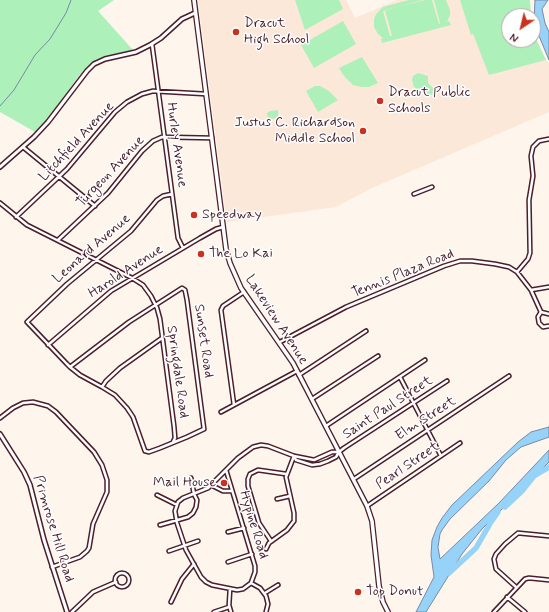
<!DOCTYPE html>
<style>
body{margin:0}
#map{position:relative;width:549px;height:612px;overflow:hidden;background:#fef5ed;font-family:Mynerve,sans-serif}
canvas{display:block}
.north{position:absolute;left:501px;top:8px;width:40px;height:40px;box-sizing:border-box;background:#fff;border:1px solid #b7a5aa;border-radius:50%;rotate:215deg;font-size:11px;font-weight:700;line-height:16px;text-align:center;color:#4a1f2b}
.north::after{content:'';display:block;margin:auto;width:14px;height:18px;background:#c8321e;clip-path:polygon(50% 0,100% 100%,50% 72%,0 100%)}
</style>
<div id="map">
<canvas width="549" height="612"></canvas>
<div class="north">N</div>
</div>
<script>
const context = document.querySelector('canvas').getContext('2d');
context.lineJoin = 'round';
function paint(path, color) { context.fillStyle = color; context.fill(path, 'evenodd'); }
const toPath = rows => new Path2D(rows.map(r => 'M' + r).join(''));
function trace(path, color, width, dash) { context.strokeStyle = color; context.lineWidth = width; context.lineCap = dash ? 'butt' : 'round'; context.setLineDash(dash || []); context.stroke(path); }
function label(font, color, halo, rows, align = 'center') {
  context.font = font + ' Mynerve,sans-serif'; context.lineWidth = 3; context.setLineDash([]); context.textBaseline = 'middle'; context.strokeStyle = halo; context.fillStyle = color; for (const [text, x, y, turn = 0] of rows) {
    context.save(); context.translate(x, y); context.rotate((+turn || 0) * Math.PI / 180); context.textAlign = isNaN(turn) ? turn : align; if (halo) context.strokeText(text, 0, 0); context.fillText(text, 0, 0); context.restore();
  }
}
paint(toPath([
 [198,0,346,0,355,18,397,0,460,0,489,74,546,60,549,64,549,112,372,188,336,207,227,222]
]), '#fce8d8');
paint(toPath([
 [0,0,114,0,98,11,133,50,105,56,97,59,89,65,78,77,52,113,35,132,0,112],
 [295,0,339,0,343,9,305,30],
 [409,0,422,0,383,11,390,36,392,36,385,10,425,0,432,0,439,24,440,23,434,0,446,0,450,10,450,15,447,22,449,21,451,25,382,43,381,39,383,38,378,34,374,27,374,19,376,14,383,7],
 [460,0,530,0,531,16,509,16,509,40,533,40,533,30,537,41,546,60,489,75,473,34,471,35],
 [343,21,356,44,314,68,301,45],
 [362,57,378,83,369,87,362,87,353,85,344,76,339,68],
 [418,73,428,76,428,83,436,91,434,94,430,95,426,94,414,87,412,80,413,76],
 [315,86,320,86,329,91,338,100,318,112,306,91],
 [278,110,278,118,268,119,267,113,270,111]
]), '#adf0ba');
const water = toPath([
 [535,0,548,0,542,9,545,23,549,32,549,60,537,31,534,21,535,0],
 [549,427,549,437,521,447,506,460,489,481,450,519,442,530,440,534,438,547,440,559,499,503,549,450,549,462,482,529,462,554,426,612,416,612,434,577,431,555,432,540,437,527,442,518,452,505,518,442,531,432,549,427]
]);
paint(water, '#97d2f8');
trace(water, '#788aa6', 1);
trace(toPath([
 [0,106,14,90,35,55,50,39,66,13,71,0]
]), '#788aa6', 1);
trace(toPath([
 [505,507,522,491,534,476,549,467],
 [449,573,476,548,491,522,498,512]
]), '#97d2f8', 5.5);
const minor = toPath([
 [152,44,178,238,183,248],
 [23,147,95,206],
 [414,194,432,187],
 [0,203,27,225,132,278,143,285,151,296,157,308,160,319,174,426,175,438,173,442],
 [16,217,67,169,115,112,127,102,142,94,153,91,206,94],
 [58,240,108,193,142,151,153,141,162,137,212,138],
 [517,272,528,259,530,253,529,200,533,176,531,156,533,147,539,141,549,139],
 [531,290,549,287],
 [244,292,223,306,221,310,234,405,297,371],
 [541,312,538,317,539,323,543,327,549,326],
 [541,312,549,314],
 [280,342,346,307,444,266,460,261,472,261,495,264,509,267,517,272,531,290,541,312],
 [48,345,111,291,200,238,216,229,223,227],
 [70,367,129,322,182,288,185,290,187,300,204,429,187,437,160,448,149,452,145,451,133,417,127,408,115,395,102,387,80,375,70,367,67,364,27,322,67,284,131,231,157,200,163,196,172,194],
 [299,375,366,331],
 [400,377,441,456],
 [102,387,106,381,120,368,162,338],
 [312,399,378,356],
 [221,412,234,405],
 [0,418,13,408,23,403,33,402,48,406,56,412,94,452,102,465,107,480,107,492,93,524,89,548,87,551,80,557,52,567],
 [326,426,425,360],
 [294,456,296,460,312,465,320,464,328,461,336,457,339,452,344,448,447,381],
 [226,470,255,566,255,572,251,583,243,589,237,590,212,585,206,582,201,577,186,550,177,523,175,511,178,502,183,498,208,488,238,458,253,447,261,445,268,446,294,456,314,460,332,452,339,452],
 [354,479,509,376],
 [211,485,223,491,232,491],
 [157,495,177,505],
 [277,499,290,496],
 [367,506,460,443],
 [160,525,188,517,193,513,196,507,197,500,194,494,191,478],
 [228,532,244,528],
 [271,541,259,523,248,486,248,479,250,474,258,470,286,474],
 [266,549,269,543,287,530,294,521,294,513,286,477,294,456],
 [169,551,198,541],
 [228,562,252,554],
 '115 580a7 7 0 1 1 14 0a7 7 0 1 1-14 0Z',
 [251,583,260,588,266,596,268,604,266,612],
 [516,587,496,569,494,559,496,554,505,544,518,533,549,536],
 [230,589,229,605,231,612],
 [265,593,278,585],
 [507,597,525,612],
 [171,602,182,579,194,564],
 [72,612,93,592,116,582],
 [214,612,229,607],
 [494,612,525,579,529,578,549,580]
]);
const tertiary = toPath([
 [0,167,34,137,48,122,87,71,94,64,105,59,136,52,150,45,161,38,182,19,195,13],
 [0,434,24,472,30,485,44,540,67,612]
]);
const secondary = toPath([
 [194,0,226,249,230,263,241,288,293,363,367,506,372,521,379,586,383,602,388,612]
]);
trace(minor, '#4a1f2b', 5.5);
trace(tertiary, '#4a1f2b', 6);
trace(secondary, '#4a1f2b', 6);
trace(minor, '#fff', 2.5);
trace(tertiary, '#fff', 3);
trace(secondary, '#fff', 3.5);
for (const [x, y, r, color] of [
 [236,32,4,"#c8321e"],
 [380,101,4,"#c8321e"],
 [363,131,4,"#c8321e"],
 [194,215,4,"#c8321e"],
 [201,254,4,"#c8321e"],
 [224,483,4,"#c8321e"],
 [358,592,4,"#c8321e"]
]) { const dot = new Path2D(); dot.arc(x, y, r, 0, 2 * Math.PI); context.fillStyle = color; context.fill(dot); trace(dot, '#fff', 1.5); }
label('14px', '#4a1f2b', '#fff', [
 ["Dracut",244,24],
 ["High School",244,40],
 ["Dracut Public",388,93],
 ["Schools",388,109],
 ["Justus C. Richardson",355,123,"right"],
 ["Middle School",355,139,"right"],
 ["Speedway",202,215],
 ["The Lo Kai",209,254],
 ["Mail House",216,483,"right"],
 ["Top Donut",366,592]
], 'left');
label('14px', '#4a1f2b', '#fff', [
 ["Litchfield Avenue",77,142,-47],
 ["Hurley Avenue",176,145,82],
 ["Turgeon Avenue",111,172,-47],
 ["Leonard Avenue",92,249,-41],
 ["Harold Avenue",126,272,-33],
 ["Tennis Plaza Road",403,274,-22],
 ["Lakeview Avenue",276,320,57],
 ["Sunset Road",203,341,82],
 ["Springdale Road",177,372,82],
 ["Saint Paul Street",388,408,-33],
 ["Elm Street",426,419,-33],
 ["Pearl Street",408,466,-34],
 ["Hypine Road",253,525,73],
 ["Primrose Hill Road",53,529,73]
]);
</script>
